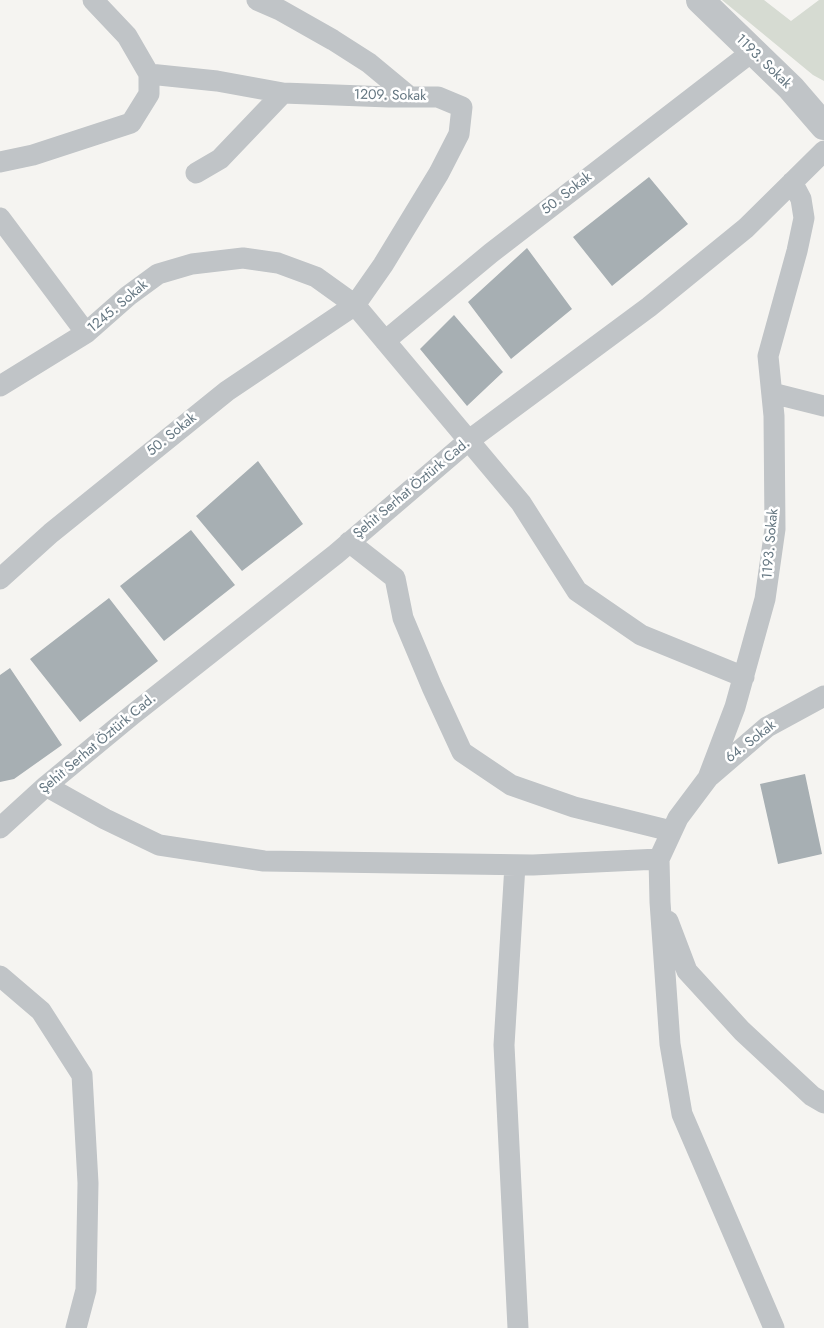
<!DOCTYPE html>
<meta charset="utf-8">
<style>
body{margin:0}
canvas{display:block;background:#f5f4f1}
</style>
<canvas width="824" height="1328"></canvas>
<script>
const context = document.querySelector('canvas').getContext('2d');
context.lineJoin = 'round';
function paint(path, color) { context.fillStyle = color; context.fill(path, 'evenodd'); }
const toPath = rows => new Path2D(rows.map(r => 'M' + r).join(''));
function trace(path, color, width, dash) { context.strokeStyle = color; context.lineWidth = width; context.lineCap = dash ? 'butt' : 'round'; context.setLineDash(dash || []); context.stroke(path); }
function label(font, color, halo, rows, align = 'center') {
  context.font = font + ' Jost,sans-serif'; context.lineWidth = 5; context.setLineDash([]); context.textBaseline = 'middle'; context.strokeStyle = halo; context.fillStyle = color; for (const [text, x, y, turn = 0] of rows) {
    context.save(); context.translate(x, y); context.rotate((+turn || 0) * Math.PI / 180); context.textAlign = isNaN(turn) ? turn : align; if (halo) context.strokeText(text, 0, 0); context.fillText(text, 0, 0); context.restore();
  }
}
paint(toPath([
 [722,0,764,0,791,21,819,0,824,0,824,81,813,75]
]), '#d6dbd2');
paint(toPath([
 [649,177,688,224,612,286,573,237],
 [527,248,572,309,511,359,468,302],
 [454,315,503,372,467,406,420,349],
 [258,461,303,524,242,571,196,516],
 [191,530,235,585,164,641,120,586],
 [109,598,158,661,80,722,30,659],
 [10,668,62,745,14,779,0,782,0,675],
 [805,774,822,854,778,864,760,784]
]), '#a7afb3');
trace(toPath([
 [257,0,280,10,333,40,369,63,410,97],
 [0,162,33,155,131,123,149,94,149,74,127,36,93,0],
 [196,173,220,159,283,93],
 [0,218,86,333],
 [385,341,491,253,753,51],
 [0,386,86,333,128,296,158,274,192,264,243,258,278,263,316,277,355,305,521,503,577,591,641,635,744,677],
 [772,393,824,406],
 [349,542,395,578,403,618,432,687,462,752,511,785,574,807,671,831],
 [0,579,51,533,227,391,355,305,383,265,439,173,459,134,462,107,438,97,389,97,283,93,217,81,149,74],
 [710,776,767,727,824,696],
 [46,786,105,819,159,845,264,861,533,865,659,859,660,902,670,1044,682,1114,774,1328],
 [0,828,46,786,132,715,336,554,468,441,649,307,746,228,824,151],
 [659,859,678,818,708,778,735,707,765,599,775,529,774,416,768,356,797,251,804,218,801,199,792,182],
 [515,865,504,1045,518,1328],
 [668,921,687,971,742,1031,812,1096,824,1103],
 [0,976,41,1011,82,1075,88,1183,86,1290,76,1328]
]), '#c0c4c7', 21);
trace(toPath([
 [700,0,791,88,824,126]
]), '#c0c4c7', 28);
label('14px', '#647681', '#fff', [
 ["1193. Sokak",763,62,44],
 ["1209. Sokak",390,96,1],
 ["50. Sokak",567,194,-38],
 ["1245. Sokak",118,307,-40],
 ["50. Sokak",172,435,-39],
 ["Şehit Serhat Öztürk Cad.",412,489,-40],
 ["1193. Sokak",771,544,-85],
 ["64. Sokak",751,742,-38],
 ["Şehit Serhat Öztürk Cad.",98,744,-40]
]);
</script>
